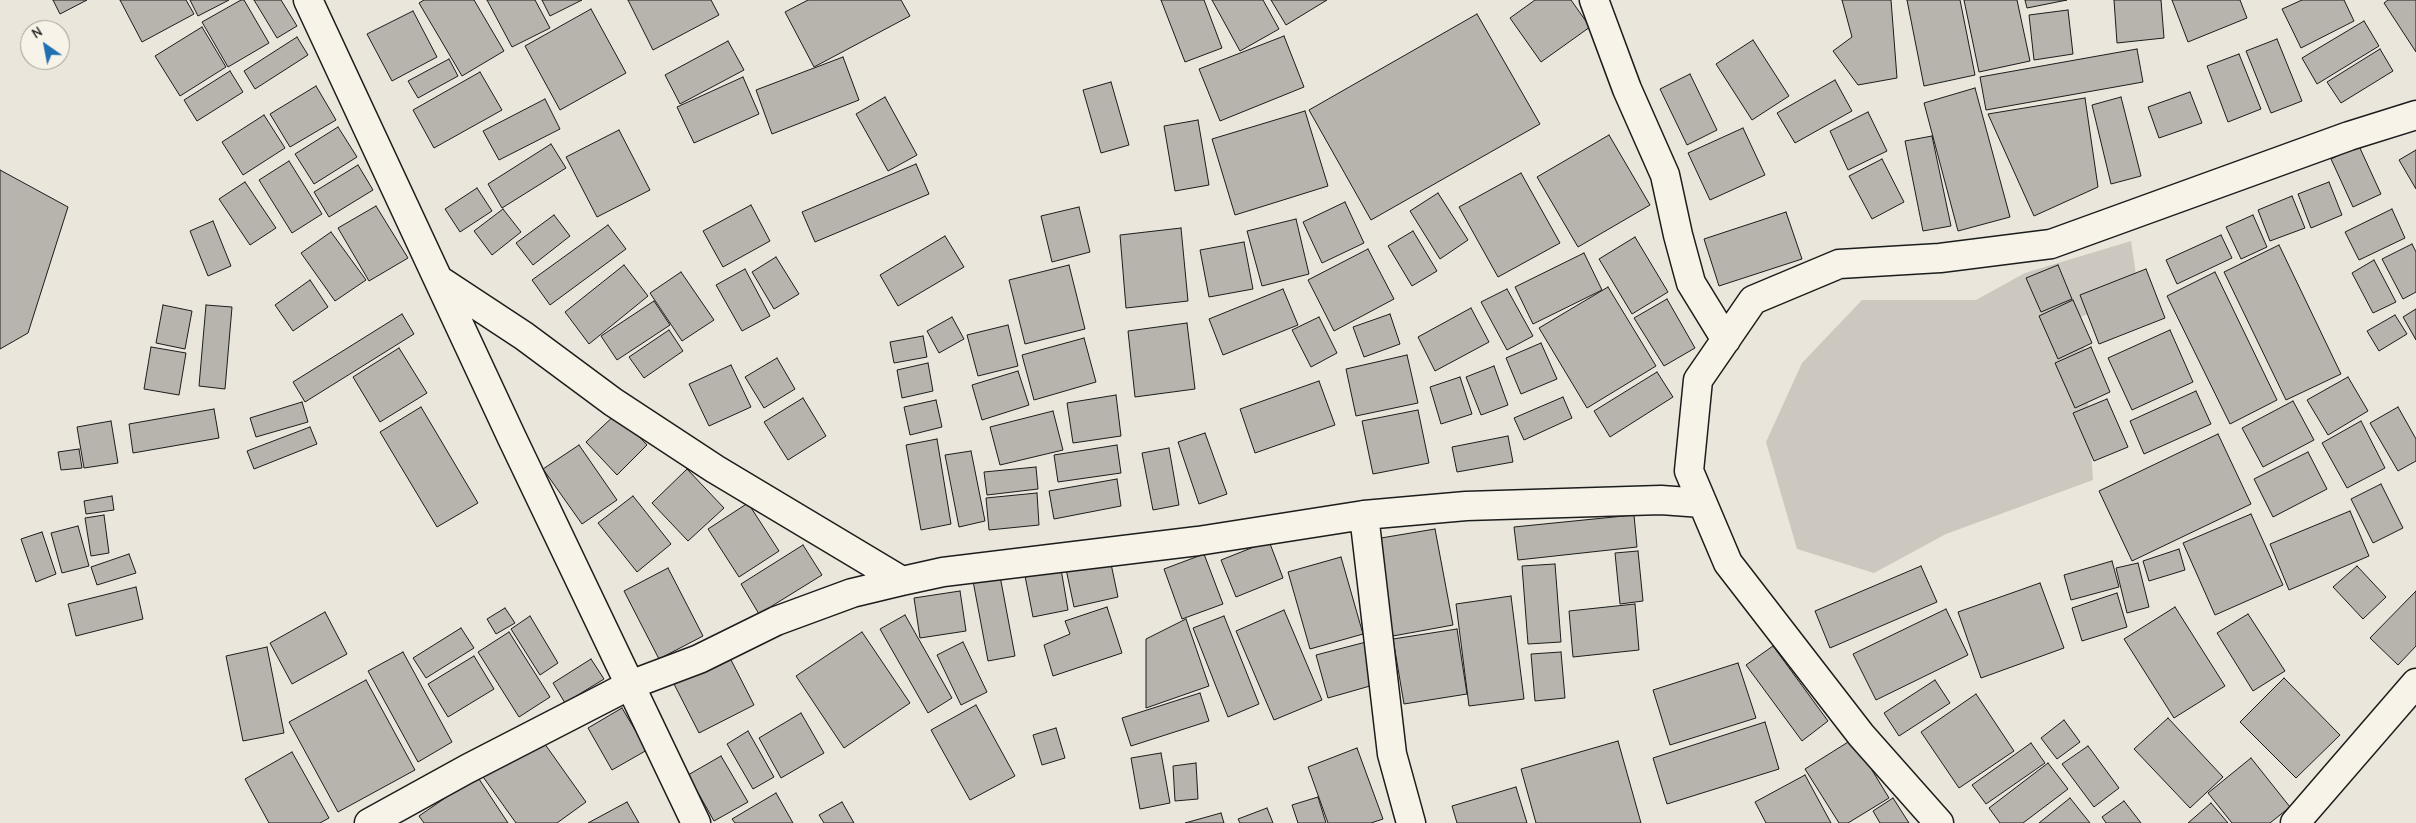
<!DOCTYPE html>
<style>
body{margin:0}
#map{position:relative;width:2416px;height:823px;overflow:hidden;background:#eae6dc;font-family:"Comic Neue",sans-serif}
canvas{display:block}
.north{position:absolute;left:20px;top:20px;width:50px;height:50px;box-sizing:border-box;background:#f7f3e8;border:1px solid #9f9d96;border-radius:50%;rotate:327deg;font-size:14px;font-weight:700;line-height:20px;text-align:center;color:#1c1c1c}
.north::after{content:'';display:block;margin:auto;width:18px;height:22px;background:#1f6fb2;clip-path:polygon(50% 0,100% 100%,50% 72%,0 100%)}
</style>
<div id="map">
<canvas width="2416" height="823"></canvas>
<div class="north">N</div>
</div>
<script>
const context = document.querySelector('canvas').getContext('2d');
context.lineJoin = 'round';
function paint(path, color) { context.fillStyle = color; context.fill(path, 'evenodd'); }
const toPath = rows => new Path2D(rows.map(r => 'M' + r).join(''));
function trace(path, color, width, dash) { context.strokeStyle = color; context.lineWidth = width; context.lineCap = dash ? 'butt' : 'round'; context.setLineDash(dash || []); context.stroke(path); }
paint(toPath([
 [2131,241,2139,295,2080,317,2085,352,2093,480,1946,534,1874,573,1797,549,1766,442,1802,363,1862,300,1976,300,2025,273]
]), '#ccc8c0');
const building = toPath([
 [53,0,87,0,60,14,53,0],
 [120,0,186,0,194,14,142,42,120,0],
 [190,0,229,0,198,16,190,0],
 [241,0,244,0,269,43,228,67,202,22,241,0],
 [254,0,281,0,297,26,277,38,254,0],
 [424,0,474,0,504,51,462,76,419,3,424,0],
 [487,0,535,0,550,28,512,47,487,0],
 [542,0,582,0,550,16,542,0],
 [628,0,711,0,719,15,653,50,628,0],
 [808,0,901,0,910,16,814,67,785,12,808,0],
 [1161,0,1204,0,1222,48,1185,62,1161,0],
 [1212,0,1263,0,1279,29,1240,51,1212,0],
 [1271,0,1327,0,1286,25,1271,0],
 [1535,0,1571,0,1590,27,1541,62,1510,18,1535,0],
 [1842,0,1891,0,1897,78,1858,85,1833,51,1852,37,1842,0],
 [1907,0,1960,0,1975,75,1924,86,1907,0],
 [1964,0,2017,0,2030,61,1979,72,1964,0],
 [2025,0,2067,0,2027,8,2025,0],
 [2114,0,2161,0,2164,38,2117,43,2114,0],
 [2172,0,2240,0,2247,18,2188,42,2172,0],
 [2302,0,2344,0,2354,21,2301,48,2282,9,2302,0],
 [2388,0,2416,0,2416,52,2384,3,2388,0],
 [591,9,626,73,560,110,525,46,591,9],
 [2068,10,2073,54,2034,60,2029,15,2068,10],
 [413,11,437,57,392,81,367,34,413,11],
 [1477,14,1540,124,1371,220,1309,110,1477,14],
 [2364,21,2379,46,2317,84,2302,58,2364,21],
 [202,27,226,67,180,96,155,56,202,27],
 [1284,36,1304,87,1220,121,1199,69,1284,36],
 [297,37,308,55,255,89,244,71,297,37],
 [2277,39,2302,101,2271,113,2246,51,2277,39],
 [1753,40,1789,96,1752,120,1716,64,1753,40],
 [728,41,744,70,680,104,665,75,728,41],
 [2137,49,2143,82,1986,110,1980,77,2137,49],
 [2380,49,2393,71,2341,103,2327,82,2380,49],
 [2239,54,2261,109,2228,122,2207,66,2239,54],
 [843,57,859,100,772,134,756,90,843,57],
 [449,59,458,76,418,98,408,81,449,59],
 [230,71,243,92,197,121,184,100,230,71],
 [480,72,502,110,434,148,413,110,480,72],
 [1690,74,1717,130,1687,145,1660,89,1690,74],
 [743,77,759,114,694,143,677,107,743,77],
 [1835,80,1852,111,1795,143,1777,113,1835,80],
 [1111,82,1129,145,1101,153,1083,90,1111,82],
 [316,86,336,120,290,147,270,114,316,86],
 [1975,88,2010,217,1958,231,1924,103,1975,88],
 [2190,92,2202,123,2159,138,2148,107,2190,92],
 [885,97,917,155,888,171,856,114,885,97],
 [2121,97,2141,176,2111,184,2092,105,2121,97],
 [2085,98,2098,187,2034,216,1988,114,2085,98],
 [545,99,560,129,499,160,483,131,545,99],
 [1305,111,1328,186,1235,215,1212,139,1305,111],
 [1868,112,1887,151,1848,170,1830,131,1868,112],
 [264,115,285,148,243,175,222,142,264,115],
 [1198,120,1209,185,1175,191,1164,126,1198,120],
 [338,127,357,157,314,184,295,154,338,127],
 [1743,128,1765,175,1710,200,1688,153,1743,128],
 [619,130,650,190,597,217,566,157,619,130],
 [1609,135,1650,205,1578,247,1537,177,1609,135],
 [1932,136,1951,226,1923,231,1905,141,1932,136],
 [551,144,566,168,502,208,488,184,551,144],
 [2359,146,2381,194,2353,207,2331,159,2359,146],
 [2416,150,2416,189,2399,160,2416,150],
 [1882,159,1904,202,1872,219,1849,176,1882,159],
 [289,161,322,214,292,233,259,180,289,161],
 [916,164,929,194,815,242,802,212,916,164],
 [358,165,373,190,329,217,314,192,358,165],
 [0,170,68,207,28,333,0,349,0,170],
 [1521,173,1560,243,1498,277,1459,207,1521,173],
 [245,182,276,228,250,245,219,199,245,182],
 [2329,182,2342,215,2311,228,2298,194,2329,182],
 [477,188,492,211,460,232,445,209,477,188],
 [1438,193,1468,240,1440,259,1410,211,1438,193],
 [2292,196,2305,228,2270,241,2258,210,2292,196],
 [1345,202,1364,243,1322,263,1303,222,1345,202],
 [751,205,770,241,723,267,703,231,751,205],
 [376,206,408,258,369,281,338,228,376,206],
 [1079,207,1090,252,1052,262,1041,216,1079,207],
 [503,209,521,232,492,255,474,231,503,209],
 [2392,209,2405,238,2359,260,2345,232,2392,209],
 [1786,212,1802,259,1719,286,1704,239,1786,212],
 [554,215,570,236,533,265,516,243,554,215],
 [2253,215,2267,247,2241,259,2226,227,2253,215],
 [1296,219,1309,274,1262,286,1247,231,1296,219],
 [213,221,231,266,208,276,190,231,213,221],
 [608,225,626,249,550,305,532,280,608,225],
 [1181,228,1188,301,1126,308,1120,235,1181,228],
 [1413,231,1437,271,1412,286,1388,246,1413,231],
 [331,232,366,280,335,301,301,253,331,232],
 [2221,235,2232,258,2177,284,2166,260,2221,235],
 [945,236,964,267,898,306,880,275,945,236],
 [1635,237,1668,292,1632,314,1599,259,1635,237],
 [1244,242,1253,289,1209,297,1200,250,1244,242],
 [2412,244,2416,252,2416,292,2403,299,2382,259,2412,244],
 [2279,245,2341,374,2286,400,2224,272,2279,245],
 [1368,249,1394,299,1334,331,1308,280,1368,249],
 [1584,253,1602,290,1533,324,1515,287,1584,253],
 [776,257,799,294,774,309,752,272,776,257],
 [2374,260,2396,302,2373,313,2352,273,2374,260],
 [624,265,648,296,589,344,565,312,624,265],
 [1069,265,1085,329,1025,344,1009,280,1069,265],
 [2058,265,2072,299,2041,312,2026,278,2058,265],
 [745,269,770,316,742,331,716,285,745,269],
 [2146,269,2165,318,2099,344,2080,295,2146,269],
 [681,272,714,320,682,341,650,293,681,272],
 [2215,272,2277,400,2230,424,2167,296,2215,272],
 [310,280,328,307,293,331,275,305,310,280],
 [1608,287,1656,366,1587,408,1539,328,1608,287],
 [1283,289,1298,325,1223,355,1209,319,1283,289],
 [1507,289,1533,336,1507,350,1481,302,1507,289],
 [1667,299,1695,348,1664,366,1634,318,1667,299],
 [2073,300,2092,343,2058,359,2039,316,2073,300],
 [654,301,670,325,617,360,601,336,654,301],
 [163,305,192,311,185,349,156,343,163,305],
 [206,305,232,307,225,389,199,386,206,305],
 [1471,308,1489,342,1435,371,1418,337,1471,308],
 [2416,309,2416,340,2403,317,2416,309],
 [402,314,414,334,305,402,293,382,402,314],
 [1390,314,1400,344,1364,357,1353,327,1390,314],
 [2395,315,2407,334,2379,351,2367,331,2395,315],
 [952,317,964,339,939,353,927,331,952,317],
 [1319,317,1337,353,1311,367,1292,330,1319,317],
 [1187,323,1195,389,1135,397,1128,331,1187,323],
 [1008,325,1018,366,978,376,967,335,1008,325],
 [669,330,683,351,644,378,629,357,669,330],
 [2170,330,2193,382,2132,410,2108,358,2170,330],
 [923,336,927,357,894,363,890,342,923,336],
 [1084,338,1096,382,1034,400,1022,355,1084,338],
 [1541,343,1557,379,1521,394,1506,358,1541,343],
 [151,347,186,353,179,395,144,389,151,347],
 [2091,347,2110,392,2075,408,2055,363,2091,347],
 [399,348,427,393,380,422,353,377,399,348],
 [1407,355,1418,403,1356,416,1346,369,1407,355],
 [777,358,795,389,764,408,745,377,777,358],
 [928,363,933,391,902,398,897,370,928,363],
 [731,365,751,407,709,426,689,384,731,365],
 [1494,366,1508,405,1481,415,1466,377,1494,366],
 [1018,371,1029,405,982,420,972,385,1018,371],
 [1657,372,1673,397,1610,437,1594,411,1657,372],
 [1460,377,1472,414,1441,424,1430,387,1460,377],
 [2348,377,2368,411,2328,435,2307,400,2348,377],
 [1319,381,1335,425,1255,453,1240,409,1319,381],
 [2196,391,2211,424,2144,454,2130,421,2196,391],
 [1116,395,1121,436,1073,443,1067,403,1116,395],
 [1563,397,1572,418,1524,440,1514,418,1563,397],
 [803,398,826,436,788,460,764,422,803,398],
 [2107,399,2128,447,2094,461,2073,413,2107,399],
 [936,400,942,427,910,435,904,407,936,400],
 [2293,401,2314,440,2263,467,2242,428,2293,401],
 [302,402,308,422,256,437,250,418,302,402],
 [421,407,478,503,437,527,380,432,421,407],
 [2398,407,2416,439,2416,461,2398,471,2370,423,2398,407],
 [214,409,219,438,133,453,129,424,214,409],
 [1418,410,1429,463,1373,474,1362,421,1418,410],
 [1053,411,1063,450,1000,465,990,427,1053,411],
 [617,413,647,445,617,475,586,442,617,413],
 [111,421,118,463,84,468,77,427,111,421],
 [2361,421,2385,468,2347,488,2322,443,2361,421],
 [310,427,317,444,254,469,247,451,310,427],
 [1205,433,1227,494,1199,504,1178,442,1205,433],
 [2218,434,2251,504,2132,561,2099,491,2218,434],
 [1508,436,1513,462,1457,472,1452,447,1508,436],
 [937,439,951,524,921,530,906,445,937,439],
 [579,445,617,500,582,524,543,469,579,445],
 [1117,445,1121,473,1058,482,1054,455,1117,445],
 [1169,448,1179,505,1153,510,1142,453,1169,448],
 [79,449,82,468,61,470,58,452,79,449],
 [971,451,985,521,959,527,945,455,971,451],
 [2308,452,2327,489,2273,517,2254,479,2308,452],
 [1036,467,1038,489,987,495,984,472,1036,467],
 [687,469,724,508,688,541,652,503,687,469],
 [1117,479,1121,506,1054,519,1049,491,1117,479],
 [2381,484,2403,528,2373,543,2351,499,2381,484],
 [1037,493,1039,525,989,530,986,498,1037,493],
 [112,496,114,510,86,514,84,501,112,496],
 [633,496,671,544,637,572,598,523,633,496],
 [748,503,779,551,739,577,708,529,748,503],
 [2350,511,2369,556,2289,590,2270,544,2350,511],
 [2251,514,2283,585,2215,615,2183,543,2251,514],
 [104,515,109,553,91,556,85,518,104,515],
 [1634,515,1637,547,1518,560,1514,527,1634,515],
 [78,526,89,566,62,573,51,533,78,526],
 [1435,529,1453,625,1393,636,1375,539,1435,529],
 [42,532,56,574,36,582,21,539,42,532],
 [1269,541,1283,578,1236,597,1221,560,1269,541],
 [803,545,822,575,759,614,741,584,803,545],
 [2179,549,2185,570,2149,581,2143,561,2179,549],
 [1638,551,1643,601,1620,604,1615,553,1638,551],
 [129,554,136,573,97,585,91,567,129,554],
 [1204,554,1223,604,1182,619,1164,569,1204,554],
 [1341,557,1363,634,1310,649,1288,572,1341,557],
 [1110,559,1118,597,1074,607,1066,569,1110,559],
 [2112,561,2119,587,2071,600,2064,575,2112,561],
 [2138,563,2149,607,2127,613,2116,568,2138,563],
 [1555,564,1561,642,1528,644,1522,566,1555,564],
 [1921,566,1937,602,1830,648,1815,611,1921,566],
 [2357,566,2386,597,2363,619,2333,587,2357,566],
 [668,568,703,636,659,659,624,591,668,568],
 [1061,569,1068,610,1033,617,1025,576,1061,569],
 [1000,576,1015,656,988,661,973,581,1000,576],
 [2040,583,2064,648,1981,678,1958,612,2040,583],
 [136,587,143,619,76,636,68,604,136,587],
 [960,591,966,631,920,638,914,598,960,591],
 [2416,591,2416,646,2398,665,2370,638,2416,591],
 [2117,593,2127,627,2082,641,2072,608,2117,593],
 [1511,596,1524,699,1469,706,1456,604,1511,596],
 [1635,604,1639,650,1573,657,1569,611,1635,604],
 [1107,607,1122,653,1053,676,1044,645,1070,634,1065,621,1107,607],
 [2175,607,2225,686,2174,718,2124,639,2175,607],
 [505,608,515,623,496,634,487,619,505,608],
 [1946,609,1968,655,1876,700,1853,654,1946,609],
 [1284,610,1322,700,1274,720,1236,631,1284,610],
 [325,612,347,654,292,684,270,643,325,612],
 [2248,614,2285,671,2253,691,2217,633,2248,614],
 [905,615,952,698,928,713,880,629,905,615],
 [530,616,558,663,540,675,511,629,530,616],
 [1224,616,1259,704,1228,717,1193,628,1224,616],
 [1186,619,1209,686,1146,708,1146,639,1186,619],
 [461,628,474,648,426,678,413,658,461,628],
 [1457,629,1467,694,1404,704,1393,639,1457,629],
 [509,632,550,697,519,717,478,652,509,632],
 [862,632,910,703,844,748,796,676,862,632],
 [963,642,987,692,961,705,937,655,963,642],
 [1366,642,1377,684,1328,698,1316,655,1366,642],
 [1773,646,1828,721,1802,741,1746,665,1773,646],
 [267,647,284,733,243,741,226,656,267,647],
 [403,652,452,742,418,762,368,671,403,652],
 [1561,652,1565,698,1535,701,1531,654,1561,652],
 [474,656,494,689,448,717,428,684,474,656],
 [729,656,754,705,699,733,674,684,729,656],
 [591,659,604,679,565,703,553,683,591,659],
 [1738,663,1756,718,1670,745,1653,690,1738,663],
 [2284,678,2340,735,2296,778,2240,722,2284,678],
 [366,680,415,770,338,812,289,722,366,680],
 [1935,680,1950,703,1899,736,1884,713,1935,680],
 [1200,693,1209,721,1131,746,1122,718,1200,693],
 [1976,694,2014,751,1959,788,1921,732,1976,694],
 [976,705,1015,776,970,800,931,730,976,705],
 [622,708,647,750,612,770,588,728,622,708],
 [801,713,824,753,781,778,759,738,801,713],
 [2168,718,2223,777,2190,808,2134,749,2168,718],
 [2064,720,2080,742,2057,759,2041,738,2064,720],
 [1765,722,1779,769,1667,804,1653,758,1765,722],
 [1056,728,1065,758,1042,765,1033,735,1056,728],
 [748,731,774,777,753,789,727,744,748,731],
 [537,733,586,802,557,823,516,823,481,774,537,733],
 [1853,739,1889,798,1848,823,1839,823,1805,769,1853,739],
 [1618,741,1641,823,1536,823,1521,769,1618,741],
 [2031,743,2045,763,1986,804,1972,785,2031,743],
 [2088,746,2119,788,2094,807,2062,764,2088,746],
 [1357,748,1383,819,1371,823,1328,823,1308,767,1357,748],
 [292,752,329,818,320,823,269,823,245,779,292,752],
 [1161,753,1170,803,1140,809,1131,758,1161,753],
 [721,756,748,802,714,821,688,775,721,756],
 [2251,758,2290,807,2270,823,2232,823,2208,793,2251,758],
 [1196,763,1198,799,1175,801,1173,766,1196,763],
 [2048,763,2068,789,2023,823,2000,823,1989,808,2048,763],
 [1805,775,1831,823,1766,823,1755,802,1805,775],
 [477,776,508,823,424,823,419,816,477,776],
 [1516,787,1527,823,1457,823,1452,806,1516,787],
 [776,793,793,823,735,823,732,819,776,793],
 [1318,797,1326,823,1298,823,1292,805,1318,797],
 [1893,798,1909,823,1880,823,1873,811,1893,798],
 [2070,798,2090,823,2039,823,2070,798],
 [2124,801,2141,823,2106,823,2102,817,2124,801],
 [627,802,639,823,588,823,627,802],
 [842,802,854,823,824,823,819,815,842,802],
 [2211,803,2228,823,2188,823,2211,803],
 [1267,808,1273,823,1240,823,1238,819,1267,808],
 [1221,813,1224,823,1185,823,1221,813]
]);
paint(building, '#b6b4ac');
trace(building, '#1c1c1c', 1);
const street = toPath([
 [308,0,512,438,696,823],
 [1594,0,1627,89,1665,175,1678,235,1691,283,1726,340],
 [439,280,524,336,613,402,715,469,902,581],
 [1364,515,1392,754,1411,823],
 [369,823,467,769,630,685,699,659,776,621,852,593,902,581,943,572,1198,541,1364,515,1466,506,1661,500,1702,503],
 [1939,823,1861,735,1728,563,1689,471,1698,380,1753,300,1839,264,1940,258,2051,244,2349,136,2416,115],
 [2295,823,2416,683]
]);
trace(street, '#1c1c1c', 31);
trace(street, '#f7f3e8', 28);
</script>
